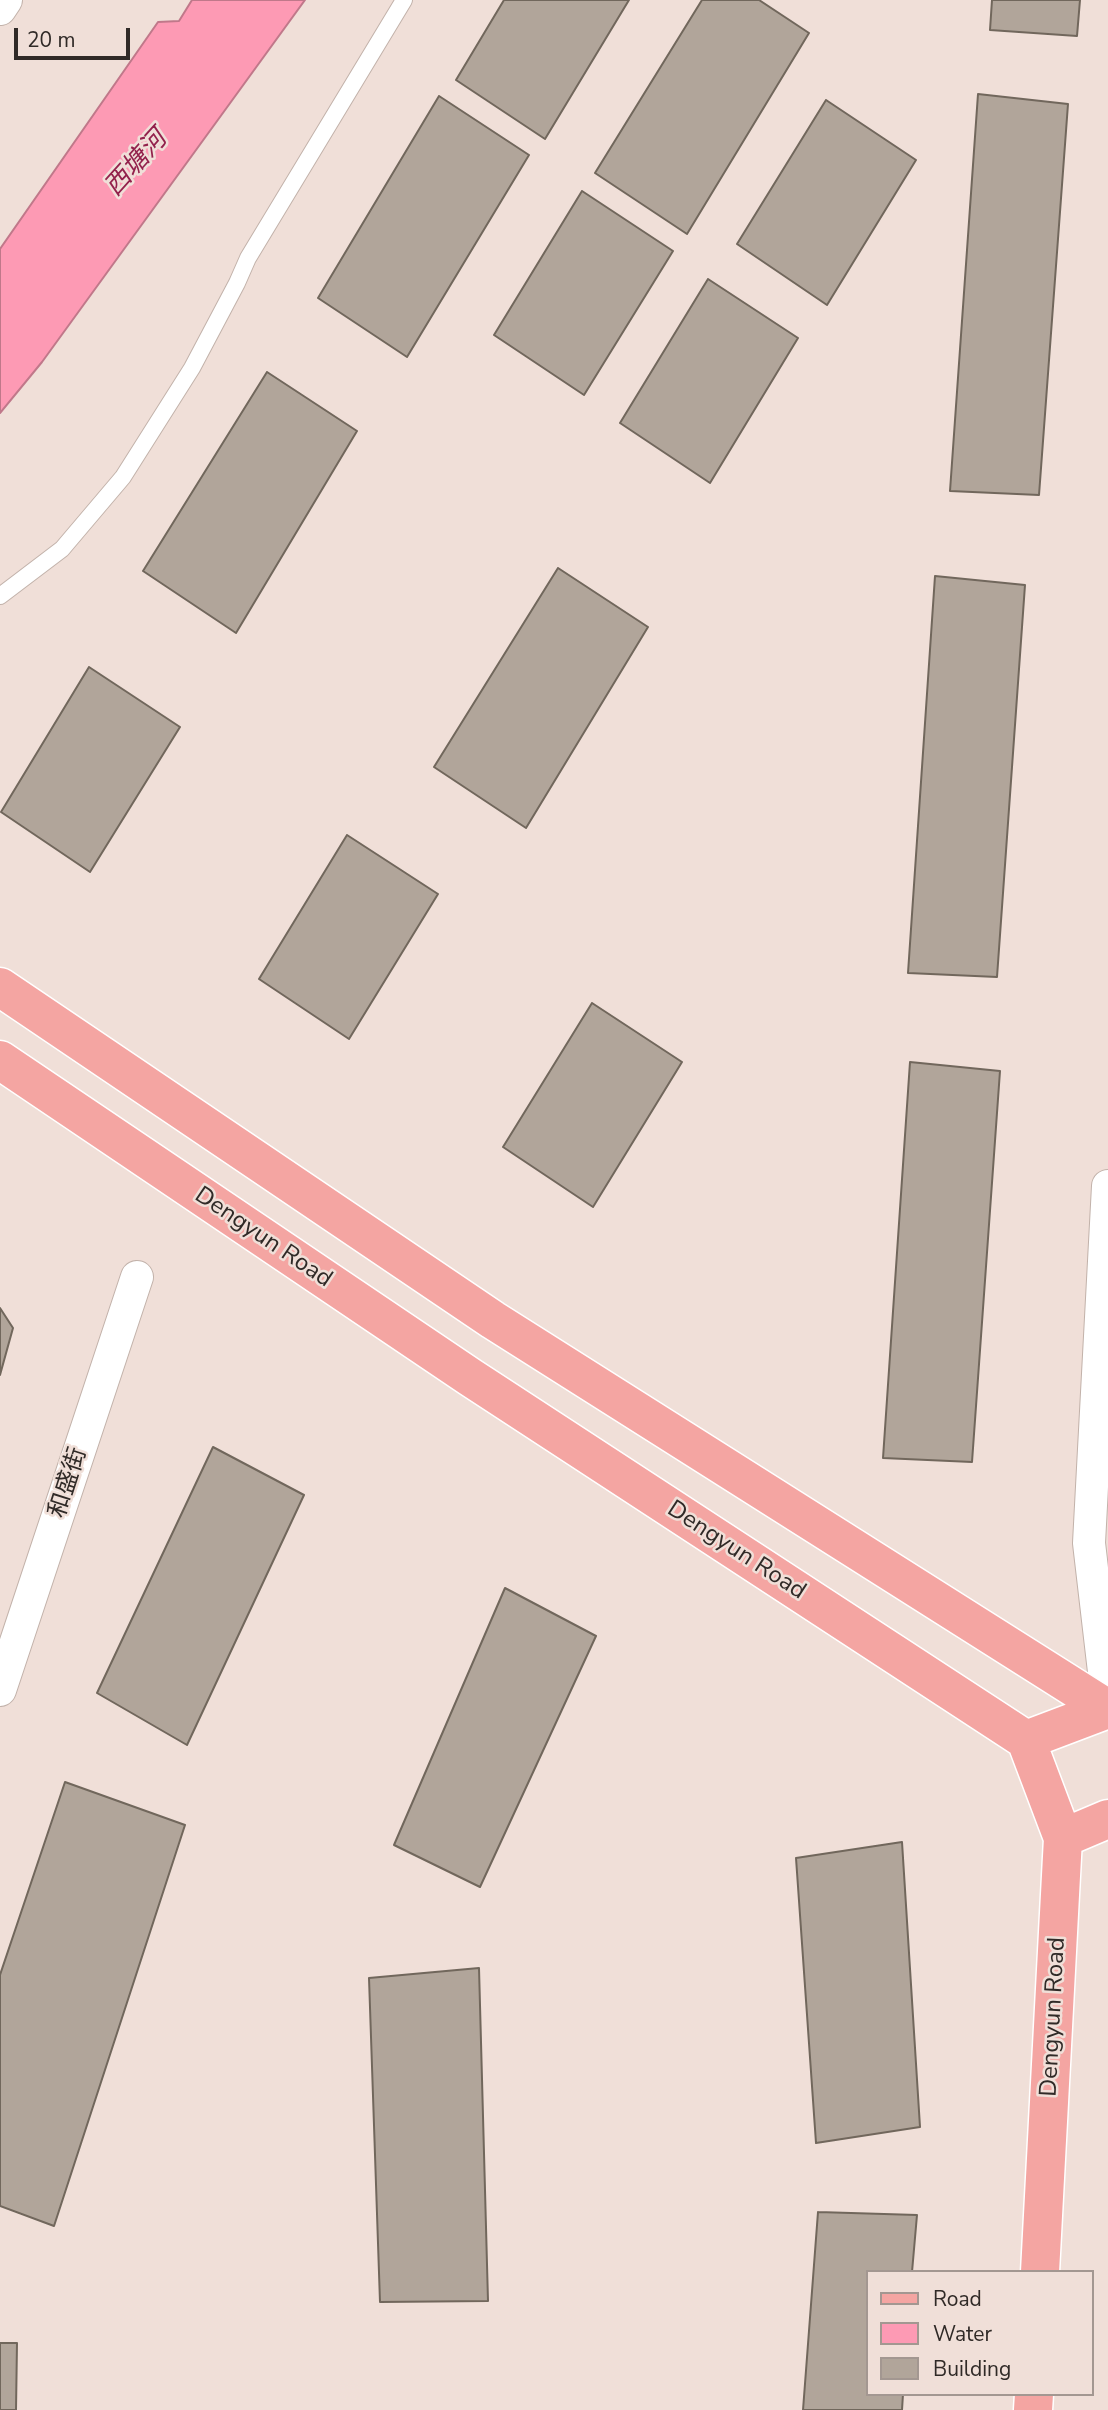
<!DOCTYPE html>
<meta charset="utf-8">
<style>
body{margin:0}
#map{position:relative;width:1108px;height:2410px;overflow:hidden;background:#f0dfd8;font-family:"Nunito Sans",sans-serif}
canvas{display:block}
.legend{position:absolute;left:866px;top:2270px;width:228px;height:126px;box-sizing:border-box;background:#f0dfd8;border:2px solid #a39791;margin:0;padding:9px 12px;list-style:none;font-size:21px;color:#302a27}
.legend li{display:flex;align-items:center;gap:14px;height:35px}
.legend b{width:35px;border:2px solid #a39791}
.scale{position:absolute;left:14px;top:28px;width:116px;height:32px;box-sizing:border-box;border:4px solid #302a27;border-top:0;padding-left:9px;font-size:21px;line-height:24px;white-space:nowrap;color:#302a27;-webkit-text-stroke:5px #f0dfd8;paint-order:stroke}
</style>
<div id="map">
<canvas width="1108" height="2410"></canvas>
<ul class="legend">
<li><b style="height:9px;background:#f4a5a2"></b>Road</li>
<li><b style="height:19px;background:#fd9ab4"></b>Water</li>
<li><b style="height:19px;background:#b1a59a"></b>Building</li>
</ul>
<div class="scale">20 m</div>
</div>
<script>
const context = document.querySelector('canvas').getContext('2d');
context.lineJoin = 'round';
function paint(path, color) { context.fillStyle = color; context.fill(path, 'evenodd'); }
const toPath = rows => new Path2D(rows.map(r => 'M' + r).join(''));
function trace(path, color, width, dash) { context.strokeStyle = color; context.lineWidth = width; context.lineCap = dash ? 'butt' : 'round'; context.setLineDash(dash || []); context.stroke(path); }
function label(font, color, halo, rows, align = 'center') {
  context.font = font + ' "Nunito Sans","Noto Sans SC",sans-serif'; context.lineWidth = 5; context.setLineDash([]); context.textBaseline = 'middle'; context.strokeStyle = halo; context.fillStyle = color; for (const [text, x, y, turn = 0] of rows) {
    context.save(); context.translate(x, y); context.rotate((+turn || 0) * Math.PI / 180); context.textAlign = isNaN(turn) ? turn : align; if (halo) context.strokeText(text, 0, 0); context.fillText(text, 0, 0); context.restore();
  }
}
const water = toPath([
 [192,0,305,0,42,362,0,413,0,249,158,22,179,21,192,0]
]);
paint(water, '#fd9ab4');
trace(water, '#c0788a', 2);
const building = toPath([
 [504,0,629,0,545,139,456,80,504,0],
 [702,0,759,0,809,33,687,234,595,173,702,0],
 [992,0,1080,0,1077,36,990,30,992,0],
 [978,94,1068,104,1039,495,950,491,978,94],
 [439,96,529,155,407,357,318,298,439,96],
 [826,100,916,160,827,305,737,244,826,100],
 [582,191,673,251,584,395,494,335,582,191],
 [708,279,798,338,710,483,620,423,708,279],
 [267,372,357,431,236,633,143,571,267,372],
 [558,568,648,627,526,828,434,767,558,568],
 [935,576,1025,585,997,977,908,973,935,576],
 [89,667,180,727,90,872,1,812,89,667],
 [347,835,438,894,349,1039,259,979,347,835],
 [592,1003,682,1062,593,1207,503,1147,592,1003],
 [910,1062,1000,1071,972,1462,883,1458,910,1062],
 [0,1308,13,1328,0,1375,0,1308],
 [213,1447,304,1495,187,1745,97,1693,213,1447],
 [505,1588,596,1636,480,1887,394,1845,505,1588],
 [65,1782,185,1825,54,2226,0,2206,0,1975,65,1782],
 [902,1842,920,2127,816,2143,796,1858,902,1842],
 [479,1968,488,2301,380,2302,369,1978,479,1968],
 [818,2212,917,2215,912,2272,868,2272,868,2394,903,2394,902,2410,803,2410,818,2212],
 [0,2343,17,2343,16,2410,0,2410,0,2343]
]);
paint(building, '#b1a59a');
trace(building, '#71675c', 2);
const lane = toPath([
 [0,596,62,549,123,477,192,368,237,283,248,258,404,0]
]);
const street = toPath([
 [0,9,6,0],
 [1108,1186,1089,1543,1108,1706],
 [0,1690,137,1277]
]);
const primary = toPath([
 [0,987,493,1320,1108,1709],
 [0,1060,470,1377,1026,1740,1063,1838,1040,2272],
 [1026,1740,1108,1709],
 [1063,1838,1108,1819],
 [1033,2410,1034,2394]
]);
trace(lane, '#c2b2aa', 18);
trace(street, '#c2b2aa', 34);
trace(primary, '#fff', 41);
trace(lane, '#fff', 16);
trace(street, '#fff', 32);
trace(primary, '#f4a5a2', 38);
label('24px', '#302a27', '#f0dfd8', [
 ["Dengyun Road",263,1238,34],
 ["和盛街",69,1483,-72],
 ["Dengyun Road",736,1551,33],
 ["Dengyun Road",1054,2017,-87]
]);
label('italic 26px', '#93214c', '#f0dfd8', [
 ["西塘河",137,164,-48]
]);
</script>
